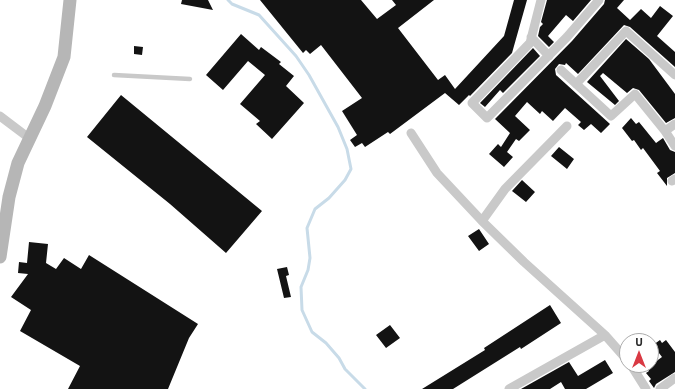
<!DOCTYPE html>
<style>
body{margin:0}
#map{position:relative;width:675px;height:389px;overflow:hidden;background:#fff;font-family:"IBM Plex Sans",sans-serif}
canvas{display:block}
.north{position:absolute;left:619px;top:333px;width:40px;height:40px;box-sizing:border-box;background:#fff;border:1px solid #ababab;border-radius:50%;rotate:0deg;font-size:11px;font-weight:700;line-height:16px;text-align:center;color:#2c2c2c}
.north::after{content:'';display:block;margin:auto;width:14px;height:18px;background:#d93943;clip-path:polygon(50% 0,100% 100%,50% 72%,0 100%)}
</style>
<div id="map">
<canvas width="675" height="389"></canvas>
<div class="north">U</div>
</div>
<script>
const context = document.querySelector('canvas').getContext('2d');
context.lineJoin = 'round';
const toPath = rows => new Path2D(rows.map(r => 'M' + r).join(''));
function trace(path, color, width, dash) { context.strokeStyle = color; context.lineWidth = width; context.lineCap = dash ? 'butt' : 'round'; context.setLineDash(dash || []); context.stroke(path); }
function paint(path, color) { context.fillStyle = color; context.fill(path, 'evenodd'); }
trace(toPath([
 [228,0,232,4,259,15,296,56,309,75,338,127,347,149,351,169,345,180,329,198,315,209,307,228,310,258,308,270,301,287,302,310,312,332,326,343,339,358,345,369,365,389]
]), '#c8dbe8', 3);
paint(toPath([
 [182,0,208,0,213,10,181,4],
 [260,0,361,0,377,19,396,5,392,0,434,0,398,28,438,80,445,75,455,89,504,36,514,0,527,0,512,53,470,96,469,95,459,105,445,93,390,134,388,132,365,147,362,143,355,147,350,140,357,135,342,111,362,98,321,45,310,54,306,50,303,53],
 [547,0,591,0,573,21,566,15,548,36,554,42,549,47,538,36,540,27,543,24,541,22],
 [605,0,624,0,617,8,630,20,641,9,651,18,660,6,673,16,657,36,675,52,675,67,630,27,624,25,578,74,566,63,565,65,559,64,555,69,556,75,610,124,601,133,591,124,584,130,578,125,581,122,565,108,553,121,542,111,540,114,527,102,515,116,530,130,519,141,516,139,507,152,513,157,504,167,489,154,498,144,501,147,510,133,495,119,572,41,604,4],
 [241,34,259,50,261,47,281,62,279,64,294,76,286,86,304,103,272,139,256,124,260,121,240,104,265,75,248,61,223,90,206,75],
 [626,39,649,59,675,94,675,118,666,123,639,90,633,88,627,93,603,73,600,76,619,101,615,105,587,82],
 [134,46,143,47,142,55,134,54],
 [533,48,540,56,503,93,500,90,485,107,480,103],
 [121,95,262,211,226,253,170,204,87,137],
 [631,118,636,124,639,122,656,143,663,138,670,150,675,152,675,173,667,178,667,186,657,173,660,171,643,148,641,150,634,140,632,141,622,128],
 [559,147,574,159,567,169,551,156],
 [522,180,535,192,526,202,512,191],
 [479,229,489,244,479,251,468,236],
 [29,242,48,244,46,263,56,269,64,258,81,269,89,255,198,324,189,338,168,389,68,389,80,366,20,331,31,310,11,297,28,274,18,273,19,262,27,263],
 [287,267,289,275,286,276,291,297,284,298,277,269],
 [550,305,561,323,521,349,520,347,453,389,422,389,485,350,484,348],
 [390,325,400,338,386,348,376,335],
 [660,340,662,343,666,340,675,352,675,372,656,384,654,388,649,381,651,379,646,373,649,371,647,368,662,357,653,345],
 [605,360,613,373,586,389,565,389,561,382,550,389,521,389,569,362,578,376]
]), '#131313');
trace(toPath([
 [114,75,190,79]
]), '#c9c9c9', 4.5);
trace(toPath([
 [541,0,530,43,472,103,487,118,567,37,599,0],
 [531,37,549,56],
 [561,70,611,116,635,94,665,131],
 [576,84,626,31,675,75],
 [0,116,29,138],
 [675,124,665,131,675,146],
 [411,133,437,173,482,221,524,262,605,335,627,360],
 [672,181,675,179],
 [482,221,505,189,567,126],
 [631,365,646,389],
 [509,389,605,335],
 [660,389,675,378]
]), '#c9c9c9', 9);
trace(toPath([
 [0,257,9,197,18,163,45,106,64,57,70,0]
]), '#b6b6b6', 13);
</script>
